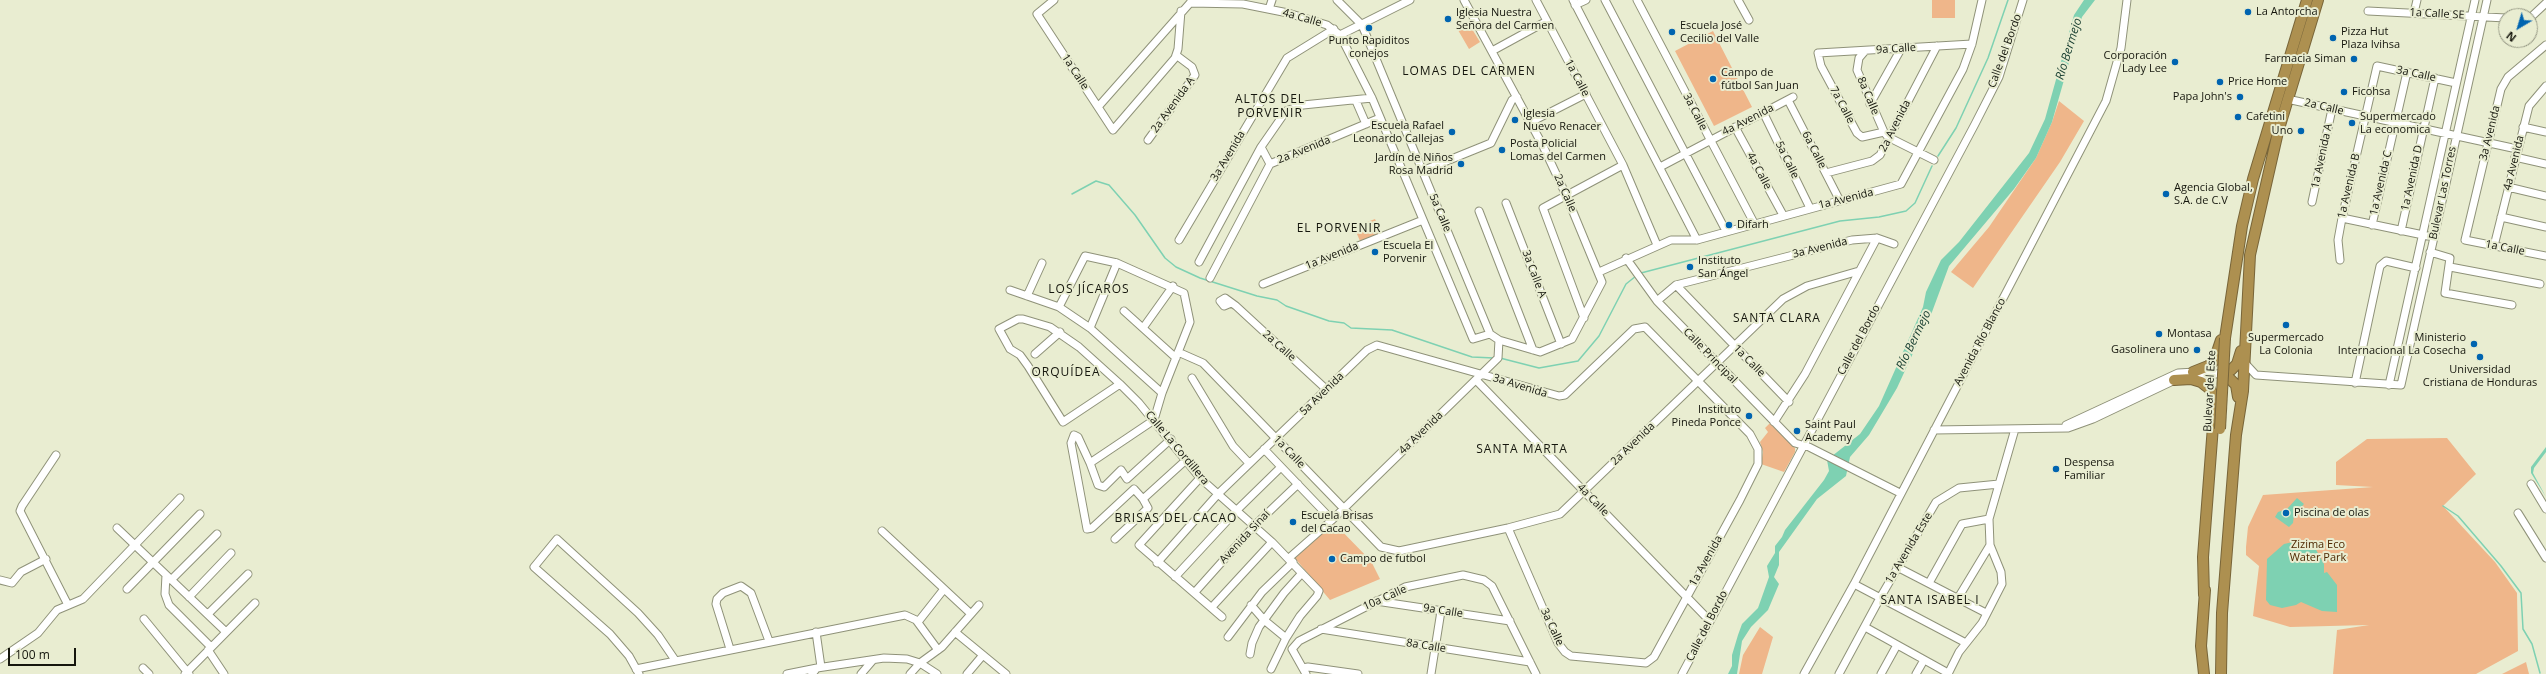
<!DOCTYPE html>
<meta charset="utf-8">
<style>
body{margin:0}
#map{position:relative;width:2546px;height:674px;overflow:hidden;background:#e9edd1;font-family:"Open Sans",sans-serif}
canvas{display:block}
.north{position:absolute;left:2498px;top:8px;width:40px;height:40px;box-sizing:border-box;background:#e9edd1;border:1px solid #949783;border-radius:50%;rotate:218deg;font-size:11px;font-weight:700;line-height:16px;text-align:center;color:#15160d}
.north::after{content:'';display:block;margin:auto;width:14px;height:18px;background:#0064b0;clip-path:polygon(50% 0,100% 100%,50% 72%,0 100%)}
.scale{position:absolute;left:8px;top:648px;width:68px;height:18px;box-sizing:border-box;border:2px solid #15160d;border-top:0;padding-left:5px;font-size:12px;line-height:14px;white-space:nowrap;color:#15160d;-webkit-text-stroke:3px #e9edd1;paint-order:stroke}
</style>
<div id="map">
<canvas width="2546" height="674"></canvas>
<div class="north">N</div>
<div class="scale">100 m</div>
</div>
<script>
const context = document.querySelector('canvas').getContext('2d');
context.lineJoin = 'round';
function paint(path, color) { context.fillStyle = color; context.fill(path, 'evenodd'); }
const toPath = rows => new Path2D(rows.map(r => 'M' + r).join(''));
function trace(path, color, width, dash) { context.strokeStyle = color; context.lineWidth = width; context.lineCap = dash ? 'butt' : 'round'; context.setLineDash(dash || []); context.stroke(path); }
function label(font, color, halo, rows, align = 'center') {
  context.font = font + ' "Open Sans",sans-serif'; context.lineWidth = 4; context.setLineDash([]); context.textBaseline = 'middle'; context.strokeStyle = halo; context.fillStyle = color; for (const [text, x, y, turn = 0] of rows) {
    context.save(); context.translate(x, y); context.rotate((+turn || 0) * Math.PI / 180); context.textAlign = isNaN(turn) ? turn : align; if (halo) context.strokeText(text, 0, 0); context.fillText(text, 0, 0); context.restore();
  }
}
paint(toPath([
 [1932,0,1955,0,1955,18,1932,18],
 [1469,24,1480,42,1469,49,1458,30],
 [1713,31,1752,107,1714,126,1675,51],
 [2059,101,2084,121,2060,162,1973,288,1951,272,1989,227,2036,158,2052,122],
 [1375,219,1381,233,1360,241,1354,227],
 [1770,423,1795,448,1795,452,1784,472,1761,464,1763,452,1760,442,1768,432,1765,428],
 [2447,438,2476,474,2443,506,2495,562,2517,593,2518,651,2476,674,2333,674,2337,630,2369,625,2290,627,2253,616,2259,566,2246,555,2246,547,2248,527,2263,495,2373,487,2336,485,2336,462,2367,439],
 [1333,522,1371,561,1380,579,1330,600,1294,557],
 [1760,627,1773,637,1762,674,1739,674,1743,655],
 [2526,662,2529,674,2502,674]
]), '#efb68a');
paint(toPath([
 [2084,0,2095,0,2082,17,2052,122,2036,158,2014,189,1949,266,1932,312,1897,388,1869,435,1850,457,1846,476,1817,499,1779,552,1779,565,1774,577,1779,584,1768,610,1751,627,1742,641,1737,674,1728,674,1732,666,1732,655,1738,635,1742,624,1758,608,1769,577,1767,566,1775,553,1775,546,1782,537,1785,530,1824,480,1829,471,1827,460,1860,434,1879,406,1923,307,1926,292,1941,260,1959,242,2029,153,2045,119,2074,15],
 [2546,447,2546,452,2534,468,2533,473,2546,497,2531,473,2531,467],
 [2297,498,2304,504,2294,515,2293,523,2289,527,2275,517,2278,512,2287,509],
 [2293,542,2314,546,2324,564,2324,573,2327,572,2337,585,2337,612,2322,611,2301,602,2296,605,2282,608,2270,605,2266,600,2267,559,2284,544]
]), '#7ed1b2');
trace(toPath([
 [1938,156,1956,128,1988,58,2008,0],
 [1072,194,1096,181,1109,185,1135,215,1165,258,1176,267,1200,278,1257,296,1277,300,1286,306,1329,321,1344,323,1351,328,1392,330,1472,357,1494,358],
 [1641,273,1840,221,1879,217,1906,211,1915,203,1932,166],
 [1500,358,1539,368,1578,361,1599,336,1626,284,1636,276],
 [2443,506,2458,516,2501,566,2521,593,2523,629,2532,644,2540,673]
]), '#7ed1b2', 1.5);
const minor = toPath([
 [1054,0,1037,14,1113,130,1175,58,1178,49,1181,11],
 [1337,0,1362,25,1490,334],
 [1464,0,1543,146,1566,195,1602,282,1572,339,1540,352,1499,340,1490,334],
 [1536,0,1623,165,1657,245],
 [1573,0,1697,240],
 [1605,0,1726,231],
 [1637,0,1754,223],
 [1738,0,1749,20],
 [1190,3,1243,4,1288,13,1327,25,1340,35,1372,98,1473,339,1490,334],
 [1575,5,1586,0],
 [1269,9,1272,0],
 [2368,11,2506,18],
 [2414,13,2417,0],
 [2530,18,2546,3],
 [1340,35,1410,0],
 [2546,45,2508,77,2501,89,2465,240,2546,256],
 [1492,51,1547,21],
 [1865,51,1859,58,1857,70,1884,132,1888,137,1934,160],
 [2287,99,2517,149],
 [1788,100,1840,201],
 [1356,101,1366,124],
 [1870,104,1901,49],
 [1098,107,1190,3],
 [1763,112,1810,208],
 [1531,122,1586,94],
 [1735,127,1783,215],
 [2523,127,2546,132],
 [1884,132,1862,137,1857,133,1821,66,1818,53,1972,44],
 [1148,140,1195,75,1192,67,1176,55],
 [1261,147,1270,164],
 [2515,157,2546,164],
 [1660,167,1793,97],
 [1422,171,1491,143,1512,100,1517,97],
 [1826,173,1872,161,1880,155,1937,46],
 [2508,187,2546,196],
 [2312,202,2332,109],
 [1506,203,1561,344],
 [1479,211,1533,350],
 [2501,217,2546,227],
 [2342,218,2428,236],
 [2372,225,2407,72],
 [2401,231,2435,78],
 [1179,240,1287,58,1334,29],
 [2494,246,2529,106,2546,86],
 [2430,252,2450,258,2445,293,2512,305],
 [1626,258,1657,301,1795,443,1809,447,1900,493],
 [2340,260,2338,240,2342,218,2377,66,2456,83],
 [1199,262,1261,147,1286,111,1303,105,1372,98],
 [2450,267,2540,284],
 [1599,272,1671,240,1697,240,1901,184,1963,69,1972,44,1982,0],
 [1210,278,1270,164,1380,118],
 [1263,284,1423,220],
 [1676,285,1789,402],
 [1010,290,1059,307,1090,328,1162,393],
 [1027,296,1042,263],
 [1657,301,1676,285,1852,240,1877,238,1894,244],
 [1231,303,1224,306,1220,301,1225,298,1236,306,1326,389],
 [1059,307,1085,256,1117,263,1184,293,1190,322,1162,393,1154,420,1090,463,1098,485,1104,487,1121,470,1127,479,1171,439],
 [1124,311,1176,358],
 [1584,318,1543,208,1623,165],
 [1090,328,1117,263],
 [1143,328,1173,286],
 [1178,352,1203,363,1381,547,1399,551,1508,528,1560,514,1783,299,1807,286,1859,271],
 [1035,354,1060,332],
 [2244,362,2256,375,2401,385,2487,0],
 [2191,377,2224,373],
 [1192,378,1233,446,1249,463],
 [1476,380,1709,620],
 [2355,383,2380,266,2386,261,2416,268],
 [1120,384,1063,422,1028,366,1020,355,1010,349,999,329,1018,319,1023,319,1050,327,1079,347,1120,384,1139,403,1200,478,1272,542,1319,591,1317,596,1300,616,1286,638,1271,669],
 [2389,385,2475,0],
 [1774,422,1805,374,1877,238],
 [2066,425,2178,373,2196,372],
 [1934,430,2068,428,2093,419,2177,379],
 [1264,449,1332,520],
 [56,455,22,506,20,511,68,605],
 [1090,463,1078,437,1074,435,1071,443,1087,529,1092,528,1134,489,1143,499],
 [1200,478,1139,545,1222,617],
 [2531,484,2546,509],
 [2518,513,2546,558],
 [117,528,226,632],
 [882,531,971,614],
 [1115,539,1148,508,1143,499,1186,460],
 [1289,558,1332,520,1498,358,1499,340],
 [1157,563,1218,494,1367,350,1377,345,1559,396,1565,395,1634,329,1645,327,1750,434,1758,449,1758,464,1740,500,1654,657,1646,663,1571,656,1565,652,1558,643,1508,528],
 [1897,567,1986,613],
 [166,575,165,594,169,605,211,647],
 [1175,577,1237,510,1281,467],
 [0,580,12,583,21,572,46,559],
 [171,580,217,534],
 [1929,583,1962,524,1989,519],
 [1854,584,1966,643],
 [127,589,200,514],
 [1195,592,1254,526,1298,484],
 [189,597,231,553],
 [1958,598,1990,545],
 [1376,601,1510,621],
 [1251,605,1264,620,1286,638],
 [1212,607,1272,542],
 [208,614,248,574],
 [144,619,189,674],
 [918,622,944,589],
 [1865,627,1948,673],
 [1321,629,1530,662],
 [816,632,821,667],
 [955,632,1006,674],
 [1228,637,1262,592,1293,562],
 [730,649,716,604,717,599,723,593,741,586,751,593,769,641],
 [208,650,224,674],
 [1250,654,1252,643,1259,627,1284,593,1302,573],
 [0,659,38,633,57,610,83,599,180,498],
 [143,668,149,674],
 [1303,668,1308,667,1358,674],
 [636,669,905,615,916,620,938,650],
 [185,674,255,603],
 [639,674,629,656,610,634,534,567,557,539,638,613,658,635,675,660],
 [787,674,817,668],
 [812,674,817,668,884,658,907,659,920,663,937,674],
 [861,674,873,660],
 [910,674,920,663,942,647,979,605],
 [967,674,983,655],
 [1306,674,1292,649,1299,641,1405,587,1463,575,1484,580,1492,586,1536,674],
 [1431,674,1441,611],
 [1682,674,1975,124,1999,77,2023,0],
 [1804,674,1854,584,2106,101,2121,48,2127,0],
 [1839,674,1880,598,1936,502,1959,488,1999,484],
 [1881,674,1897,645],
 [1916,674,1924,660],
 [1948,674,1959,652,1982,623,2002,584,2001,572,1990,545,1989,519,2015,429]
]);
const highway = toPath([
 [2225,338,2242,226,2253,179,2307,0],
 [2193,372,2208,366,2214,361,2221,340],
 [2224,373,2231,370,2237,364,2241,351],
 [2224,373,2236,385,2238,397],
 [2174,380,2191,379,2201,382,2210,389,2215,400,2203,557,2204,595],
 [2204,674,2201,646,2205,590],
 [2221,674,2222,613,2236,435,2243,391,2250,255,2278,132,2318,0]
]);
trace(minor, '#8f9279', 9);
trace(highway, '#786539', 12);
trace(minor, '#fff', 7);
trace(highway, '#ad9050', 10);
const highwayBridge = toPath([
 [2220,429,2225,338]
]);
trace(highwayBridge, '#786539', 12, []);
trace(highwayBridge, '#ad9050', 10);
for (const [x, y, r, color] of [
 [2248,12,4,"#0064b0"],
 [1448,19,4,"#0064b0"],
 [1369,28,4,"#0064b0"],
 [1672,32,4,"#0064b0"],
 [2333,38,4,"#0064b0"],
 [2354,59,4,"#0064b0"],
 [2175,62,4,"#0064b0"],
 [1713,79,4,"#0064b0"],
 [2220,82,4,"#0064b0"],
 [2344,92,4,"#0064b0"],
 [2240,97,4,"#0064b0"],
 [2238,117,4,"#0064b0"],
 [1515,120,4,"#0064b0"],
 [2352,123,4,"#0064b0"],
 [2301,131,4,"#0064b0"],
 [1452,132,4,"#0064b0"],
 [1502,150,4,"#0064b0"],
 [1461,164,4,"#0064b0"],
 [2166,194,4,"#0064b0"],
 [1729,225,4,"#0064b0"],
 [1375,252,4,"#0064b0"],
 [1690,267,4,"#0064b0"],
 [2286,325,4,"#0064b0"],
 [2159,334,4,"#0064b0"],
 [2474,344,4,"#0064b0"],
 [2197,350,4,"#0064b0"],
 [2480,357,4,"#0064b0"],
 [1749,416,4,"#0064b0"],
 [1797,431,4,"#0064b0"],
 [2056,469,4,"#0064b0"],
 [2286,513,4,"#0064b0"],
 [1293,522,4,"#0064b0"],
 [1332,559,4,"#0064b0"]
]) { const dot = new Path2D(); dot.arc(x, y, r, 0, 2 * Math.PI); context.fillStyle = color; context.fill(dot); trace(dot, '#e9edd1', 1.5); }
label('11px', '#15160d', '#e9edd1', [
 ["La Antorcha",2256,12],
 ["Iglesia Nuestra",1456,13],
 ["Señora del Carmen",1456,26],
 ["Escuela José",1680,26],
 ["Cecilio del Valle",1680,39],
 ["Pizza Hut",2341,32],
 ["Plaza Ivihsa",2341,45],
 ["Punto Rapiditos",1369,41,"center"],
 ["conejos",1369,54,"center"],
 ["Corporación",2167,56,"right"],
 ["Lady Lee",2167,69,"right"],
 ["Farmacia Siman",2346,59,"right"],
 ["Campo de",1721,73],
 ["fútbol San Juan",1721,86],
 ["Price Home",2228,82],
 ["Ficohsa",2352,92],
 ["Papa John's",2232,97,"right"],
 ["Iglesia",1523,114],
 ["Nuevo Renacer",1523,127],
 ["Cafetini",2246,117],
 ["Supermercado",2360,117],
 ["La economica",2360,130],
 ["Escuela Rafael",1444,126,"right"],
 ["Leonardo Callejas",1444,139,"right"],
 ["Uno",2293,131,"right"],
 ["Posta Policial",1510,144],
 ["Lomas del Carmen",1510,157],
 ["Jardín de Niños",1453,158,"right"],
 ["Rosa Madrid",1453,171,"right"],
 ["Agencia Global,",2174,188],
 ["S.A. de C.V",2174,201],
 ["Difarh",1737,225],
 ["Escuela El",1383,246],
 ["Porvenir",1383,259],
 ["Instituto",1698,261],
 ["San Ángel",1698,274],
 ["Montasa",2167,334],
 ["Supermercado",2286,338,"center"],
 ["La Colonia",2286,351,"center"],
 ["Ministerio",2466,338,"right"],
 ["Internacional La Cosecha",2466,351,"right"],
 ["Gasolinera uno",2189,350,"right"],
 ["Universidad",2480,370,"center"],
 ["Cristiana de Honduras",2480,383,"center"],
 ["Instituto",1741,410,"right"],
 ["Pineda Ponce",1741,423,"right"],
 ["Saint Paul",1805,425],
 ["Academy",1805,438],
 ["Despensa",2064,463],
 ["Familiar",2064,476],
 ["Piscina de olas",2294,513],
 ["Escuela Brisas",1301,516],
 ["del Cacao",1301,529],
 ["Campo de futbol",1340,559]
], 'left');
label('11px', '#15160d', '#e9edd1', [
 ["1a Calle SE",2437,14,3],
 ["4a Calle",1302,18,16],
 ["9a Calle",1896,49,-4],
 ["Calle del Bordo",2005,51,-70],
 ["1a Calle",1075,72,57],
 ["3a Calle",2416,74,12],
 ["1a Calle",1577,78,62],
 ["8a Calle",1868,96,67],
 ["2a Avenida A",1173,105,-54],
 ["7a Calle",1842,105,62],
 ["2a Calle",2324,107,13],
 ["3a Calle",1695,112,63],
 ["4a Avenida",1748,120,-27],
 ["2a Avenida",1895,126,-63],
 ["3a Avenida",2490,133,-76],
 ["2a Avenida",1304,150,-22],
 ["6a Calle",1814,150,63],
 ["3a Avenida",1228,156,-59],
 ["1a Avenida A",2322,156,-78],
 ["5a Calle",1787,160,64],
 ["4a Avenida",2514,163,-76],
 ["4a Calle",1759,171,62],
 ["1a Avenida D",2412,178,-78],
 ["1a Avenida C",2381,183,-77],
 ["1a Avenida B",2349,186,-77],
 ["2a Calle",1565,193,66],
 ["Bulevar Las Torres",2443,193,-78],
 ["1a Avenida",1846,199,-14],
 ["5a Calle",1440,213,67],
 ["3a Avenida",1820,248,-14],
 ["1a Calle",2505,248,11],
 ["1a Avenida",1332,256,-22],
 ["3a Calle A",1534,274,69],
 ["Calle del Bordo",1859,340,-62],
 ["Avenida Río Blanco",1980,342,-62],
 ["2a Calle",1279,346,42],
 ["Calle Principal",1710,356,46],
 ["1a Calle",1749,361,45],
 ["3a Avenida",1520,386,17],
 ["Bulevar del Este",2210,391,-87],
 ["5a Avenida",1322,394,-44],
 ["4a Avenida",1421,433,-44],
 ["2a Avenida",1633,444,-44],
 ["Calle La Cordillera",1177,448,50],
 ["1a Calle",1289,452,46],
 ["4a Calle",1593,500,46],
 ["Avenida Sinaí",1245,537,-47],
 ["1a Avenida Este",1909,548,-59],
 ["1a Avenida",1706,561,-61],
 ["10a Calle",1385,598,-24],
 ["9a Calle",1443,611,9],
 ["Calle del Bordo",1707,626,-63],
 ["3a Calle",1552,627,65],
 ["8a Calle",1426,646,9]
]);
label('11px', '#4f2903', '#e9edd1', [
 ["Zizima Eco",2318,545],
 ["Water Park",2318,558]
]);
label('italic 12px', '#1b4133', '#e9edd1', [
 ["Río Bermejo",2069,49,-73],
 ["Río Bermejo",1914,340,-64]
]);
context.letterSpacing = '1px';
label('12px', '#15160d', '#e9edd1', [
 ["LOMAS DEL CARMEN",1469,72],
 ["ALTOS DEL",1270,100],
 ["PORVENIR",1270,114],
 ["EL PORVENIR",1339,229],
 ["LOS JÍCAROS",1089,290],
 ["SANTA CLARA",1777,319],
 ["ORQUÍDEA",1066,373],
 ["SANTA MARTA",1522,450],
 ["BRISAS DEL CACAO",1176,519],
 ["SANTA ISABEL I",1930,601]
]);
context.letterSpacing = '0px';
</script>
